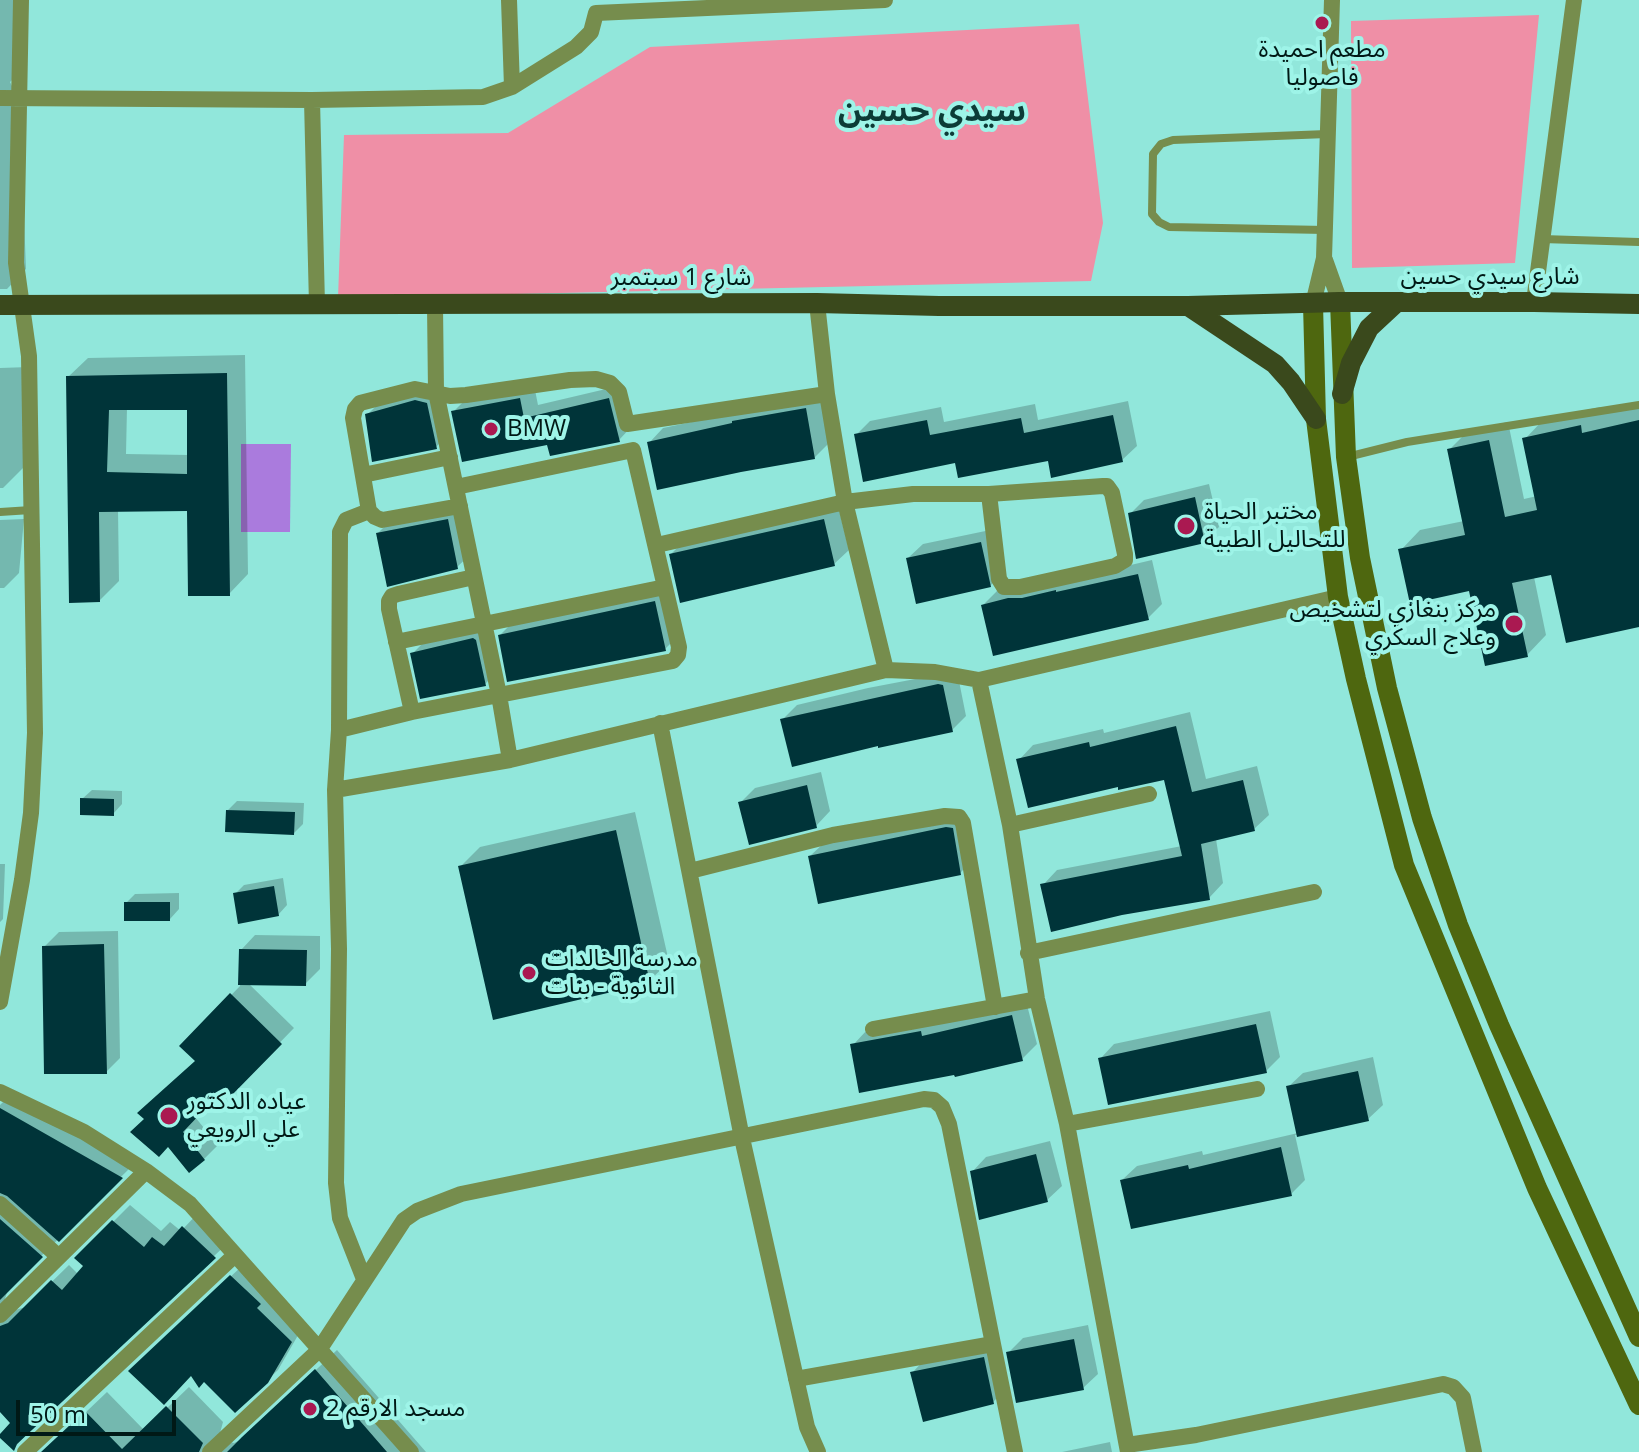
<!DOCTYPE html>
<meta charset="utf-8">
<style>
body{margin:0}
#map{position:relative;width:1639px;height:1452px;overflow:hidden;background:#91e7db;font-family:"Open Sans",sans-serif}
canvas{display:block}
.scale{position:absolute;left:16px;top:1400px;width:160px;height:36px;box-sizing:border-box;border:4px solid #001916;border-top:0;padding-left:10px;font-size:24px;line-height:28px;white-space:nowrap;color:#001916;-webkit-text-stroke:6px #9ef4e8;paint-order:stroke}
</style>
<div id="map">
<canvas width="1639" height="1452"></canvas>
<div class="scale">50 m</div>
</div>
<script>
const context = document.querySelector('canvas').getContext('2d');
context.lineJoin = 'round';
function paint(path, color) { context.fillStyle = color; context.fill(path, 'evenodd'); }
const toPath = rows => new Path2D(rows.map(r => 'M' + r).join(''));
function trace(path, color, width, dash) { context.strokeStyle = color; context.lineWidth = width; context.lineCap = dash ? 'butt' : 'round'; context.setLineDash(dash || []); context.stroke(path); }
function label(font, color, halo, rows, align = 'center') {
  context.font = font + ' "Open Sans","Noto Sans Arabic",sans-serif'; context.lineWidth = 8; context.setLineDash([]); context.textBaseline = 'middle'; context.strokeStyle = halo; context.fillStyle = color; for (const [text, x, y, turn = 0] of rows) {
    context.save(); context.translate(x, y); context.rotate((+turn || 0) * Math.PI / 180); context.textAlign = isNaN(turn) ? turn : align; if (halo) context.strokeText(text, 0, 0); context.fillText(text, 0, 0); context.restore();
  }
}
paint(toPath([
 [1539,15,1515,263,1352,268,1351,21],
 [1079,24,1103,223,1091,281,338,298,344,135,508,133,650,47]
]), '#ef8fa6');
paint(toPath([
 [241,444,291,444,290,532,241,532]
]), '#aa7bdd');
paint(toPath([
 [0,0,27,0,27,66,10,82,13,88,23,192,26,269,7,289,0,289],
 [245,355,248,574,229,594,189,509,118,510,119,581,100,600,68,377,88,358],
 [127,408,189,409,189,455,126,454],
 [29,367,23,468,3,488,0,488,0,368],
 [534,385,538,405,623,385,633,425,619,440,549,442,453,412,468,397],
 [431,387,450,432,436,447,368,414,383,399],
 [821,395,829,443,814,458,649,443,663,428],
 [1128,401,1137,446,1122,460,957,461,856,435,870,421,941,407,944,422,1035,404,1038,420],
 [1639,406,1639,625,1553,572,1534,577,1546,635,1527,655,1470,589,1401,550,1420,530,1464,521,1449,450,1469,430,1508,422,1524,499,1537,496,1525,439,1544,419,1600,407,1601,414],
 [1209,484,1219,527,1204,541,1130,514,1144,500],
 [462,506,472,553,457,567,378,533,392,519],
 [838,506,849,550,834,564,671,554,685,540],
 [24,519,19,573,4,588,0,588,0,520],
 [995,529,1004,571,990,586,908,558,923,544],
 [1152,560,1162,604,1148,618,983,605,997,591,1071,579],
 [669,587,679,635,665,649,500,635,514,621],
 [488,625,499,670,485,684,412,654,427,639],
 [957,671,966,716,952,730,782,720,797,705,868,688],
 [1190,712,1206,779,1257,766,1269,815,1254,829,1216,839,1223,883,1209,898,1043,885,1057,870,1182,846,1166,777,1019,760,1033,745,1103,729,1104,733],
 [821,772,830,811,816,826,741,802,755,788],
 [92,790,122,791,122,804,113,814,82,799],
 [237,801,304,803,303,824,294,833,228,810],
 [635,812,669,962,649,981,460,867,480,847],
 [967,814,974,859,960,873,810,856,825,842],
 [0,864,5,864,3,919,0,922],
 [283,878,287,905,278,915,235,894,244,885],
 [179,893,179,909,170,919,126,903,135,894],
 [118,931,120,1058,106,1072,44,947,59,932],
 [255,935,320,936,320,969,305,984,248,983,294,1028,231,1093,224,1087,195,1117,218,1145,204,1159,169,1144,197,1060,182,1046,240,986,241,950],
 [1026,1001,1037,1044,1022,1059,853,1045,867,1030],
 [1270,1011,1280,1057,1266,1071,1100,1059,1114,1044],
 [1373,1057,1383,1105,1368,1119,1295,1135,1305,1180,1291,1194,1122,1180,1137,1166,1202,1151,1203,1155,1298,1133,1288,1087,1303,1073],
 [14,1091,137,1161,8,1289,5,1299,15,1310,26,1307,69,1265,78,1274,86,1266,77,1258,130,1205,161,1231,170,1222,181,1231,200,1211,231,1240,33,1427,14,1448,13,1423,0,1412,0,1105],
 [1050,1141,1062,1186,1047,1200,972,1172,986,1157],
 [242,1266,301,1330,278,1370,236,1410,204,1380,192,1374,141,1360],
 [1088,1325,1098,1374,1083,1388,1008,1353,1023,1338],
 [998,1343,1007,1388,993,1402,912,1373,926,1358],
 [337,1350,426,1452,44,1452,107,1392,144,1430,189,1387,223,1422,220,1433,223,1440,234,1443,243,1439],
 [1110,1442,1112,1452,1062,1452]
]), '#0003');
paint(toPath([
 [227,373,230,596,188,596,187,511,99,512,100,602,69,603,66,376],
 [109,410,187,410,187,474,107,472],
 [520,398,524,418,609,398,620,442,550,456,547,445,462,462,451,411],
 [415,400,427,403,437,449,372,462,365,414],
 [806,408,815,459,741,472,657,490,647,442,732,423,732,421],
 [1113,415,1123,462,1051,478,1048,461,958,478,955,463,863,482,854,434,927,420,930,435,1021,418,1024,433],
 [1639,420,1639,627,1566,643,1551,575,1512,583,1528,657,1485,666,1469,591,1410,604,1398,549,1465,535,1447,449,1489,440,1505,517,1537,510,1522,438,1581,425,1582,433],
 [1195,497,1205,543,1136,559,1128,513],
 [448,519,458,569,387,587,376,533],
 [824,519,835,566,680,603,669,554],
 [981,542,991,587,916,604,906,558],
 [1138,574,1149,620,993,656,981,605,1008,598,1022,598,1056,590,1056,592],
 [655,601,666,651,507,682,498,635],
 [473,638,476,640,486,686,420,699,410,653],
 [938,684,943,685,953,732,878,748,878,746,792,767,780,719],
 [1176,726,1192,792,1243,780,1255,831,1201,844,1210,900,1122,915,1051,932,1040,884,1182,856,1164,780,1118,790,1118,787,1028,808,1016,759,1089,742,1090,747],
 [807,785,817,828,749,845,738,802],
 [80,798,114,799,114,816,80,815],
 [226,810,295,812,294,835,225,832],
 [946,827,953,828,961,875,818,904,808,856],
 [616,830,650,983,493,1020,458,866],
 [274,886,279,916,238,924,233,893],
 [124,902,170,902,170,921,124,921],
 [104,944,107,1074,44,1074,42,946],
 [239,949,307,950,306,986,238,985],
 [230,993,282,1044,231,1096,224,1089,183,1132,205,1160,189,1173,168,1147,159,1157,130,1132,144,1119,137,1113,195,1061,179,1046],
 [1012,1015,1023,1061,955,1077,954,1075,859,1093,850,1044,921,1031,922,1036],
 [1256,1024,1267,1073,1108,1105,1098,1058],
 [1358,1071,1369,1121,1297,1137,1286,1086],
 [0,1108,123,1178,59,1242,7,1196,0,1193],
 [1281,1147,1292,1196,1131,1229,1120,1180,1188,1165,1189,1169],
 [1036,1154,1048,1202,979,1220,970,1171],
 [0,1219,43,1257,0,1300],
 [112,1220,144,1247,152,1237,164,1246,182,1226,216,1258,17,1444,14,1451,0,1438,0,1434,10,1423,0,1412,0,1326,8,1323,51,1280,62,1290,83,1266,74,1258],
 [230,1275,261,1304,257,1308,292,1342,268,1383,235,1413,204,1382,199,1388,191,1376,164,1405,128,1371],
 [1074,1339,1084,1390,1016,1403,1006,1352],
 [984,1357,994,1404,923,1422,910,1372],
 [315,1369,387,1452,227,1452,242,1437],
 [166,1406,203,1443,199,1452,41,1452,85,1411,122,1449]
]), '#003439');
trace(toPath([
 [1325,230,1169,227,1159,222,1152,214,1153,154,1161,144,1173,140,1327,134],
 [1542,239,1639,242],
 [1347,457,1407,442,1639,405],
 [0,512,31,510]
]), '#768d4d', 8);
trace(toPath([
 [509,0,512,87],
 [0,98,312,100],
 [1325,260,1340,302],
 [1534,302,1574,0],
 [817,303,827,394,845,502,886,670],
 [1313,304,1324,258,1332,0],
 [317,305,312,100,483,97,512,87,576,47,591,32,596,13,885,0],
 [435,305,436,392,499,695,510,760,886,670,935,672,979,680,1010,825,1037,999,1067,1124,1128,1452],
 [363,475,450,457],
 [460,506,382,520,375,517,369,511,353,418,355,409,360,403,415,389,450,396,466,395,570,380,596,379,610,383,619,392,627,424,827,394],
 [657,545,845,502,913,494,989,494,1103,486,1107,486,1112,493,1125,554,1125,560,1115,566,1020,587,1004,587,999,579,989,494],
 [396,642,665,587,633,450,456,487],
 [979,680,1338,597],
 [412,712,389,609,389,601,392,596,398,594,474,577],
 [660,723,742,1138,807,1427,818,1452],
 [339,730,412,712,673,661,678,655,679,647,665,587],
 [335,790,510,760],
 [1010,825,1149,794],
 [690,871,833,835,945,816,959,817,963,823,995,1007],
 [1028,953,1314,892],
 [0,1002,22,880,31,813,35,733,29,356,16,263,21,0],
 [873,1029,1037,999],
 [0,1092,84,1132,146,1171,190,1204,411,1452],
 [1067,1124,1257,1089],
 [0,1204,59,1257],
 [364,1279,340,1218,336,1183,339,949,335,790,339,730,340,532,346,520,369,511],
 [0,1315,146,1171],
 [796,1379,993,1344,1015,1452],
 [1127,1445,1196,1435,1443,1384,1453,1387,1463,1398,1474,1452],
 [25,1452,235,1255],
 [210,1452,319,1350,404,1220,417,1211,461,1194,924,1099,934,1100,942,1107,949,1124,993,1344]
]), '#768d4d', 16);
trace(toPath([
 [1340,302,1346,457,1360,558,1387,688,1422,818,1458,925,1499,1025,1639,1337],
 [1313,304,1316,419,1338,597,1356,679,1404,865,1537,1188,1639,1405]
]), '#4e670f', 20);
trace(toPath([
 [0,305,817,303,939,306,1188,306,1340,302,1534,302,1639,304],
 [1188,306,1275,364,1291,382,1316,419],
 [1342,394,1351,363,1369,328,1397,302]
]), '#3a491c', 20);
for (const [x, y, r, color] of [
 [1322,23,8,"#aa1951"],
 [491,429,8,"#aa1951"],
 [1186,526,10,"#aa1951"],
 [1514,624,10,"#aa1951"],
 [529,973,8,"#aa1951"],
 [169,1116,10,"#aa1951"],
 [310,1409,8,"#aa1951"]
]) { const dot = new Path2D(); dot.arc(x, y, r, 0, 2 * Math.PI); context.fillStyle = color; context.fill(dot); trace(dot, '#9ef4e8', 3); }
label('24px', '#001916', '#9ef4e8', [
 ["مطعم احميدة",1322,50,"center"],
 ["فاصوليا",1322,78,"center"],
 ["BMW",507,429],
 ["مختبر الحياة",1204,512],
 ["للتحاليل الطبية",1204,540],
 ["مركز بنغازي لتشخيص",1496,610,"right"],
 ["وعلاج السكري",1496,638,"right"],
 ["مدرسة الخالدات",545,959],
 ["الثانوية - بنات",545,987],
 ["عياده الدكتور",187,1102],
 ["علي الرويعي",187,1130],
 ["مسجد الارقم 2",326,1409]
], 'left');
label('24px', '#001916', '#9ef4e8', [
 ["شارع سيدي حسين",1490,277],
 ["شارع 1 سبتمبر",681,278]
]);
label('bold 32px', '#0c3c37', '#9ef4e8', [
 ["سيدي حسين",932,112]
]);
</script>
